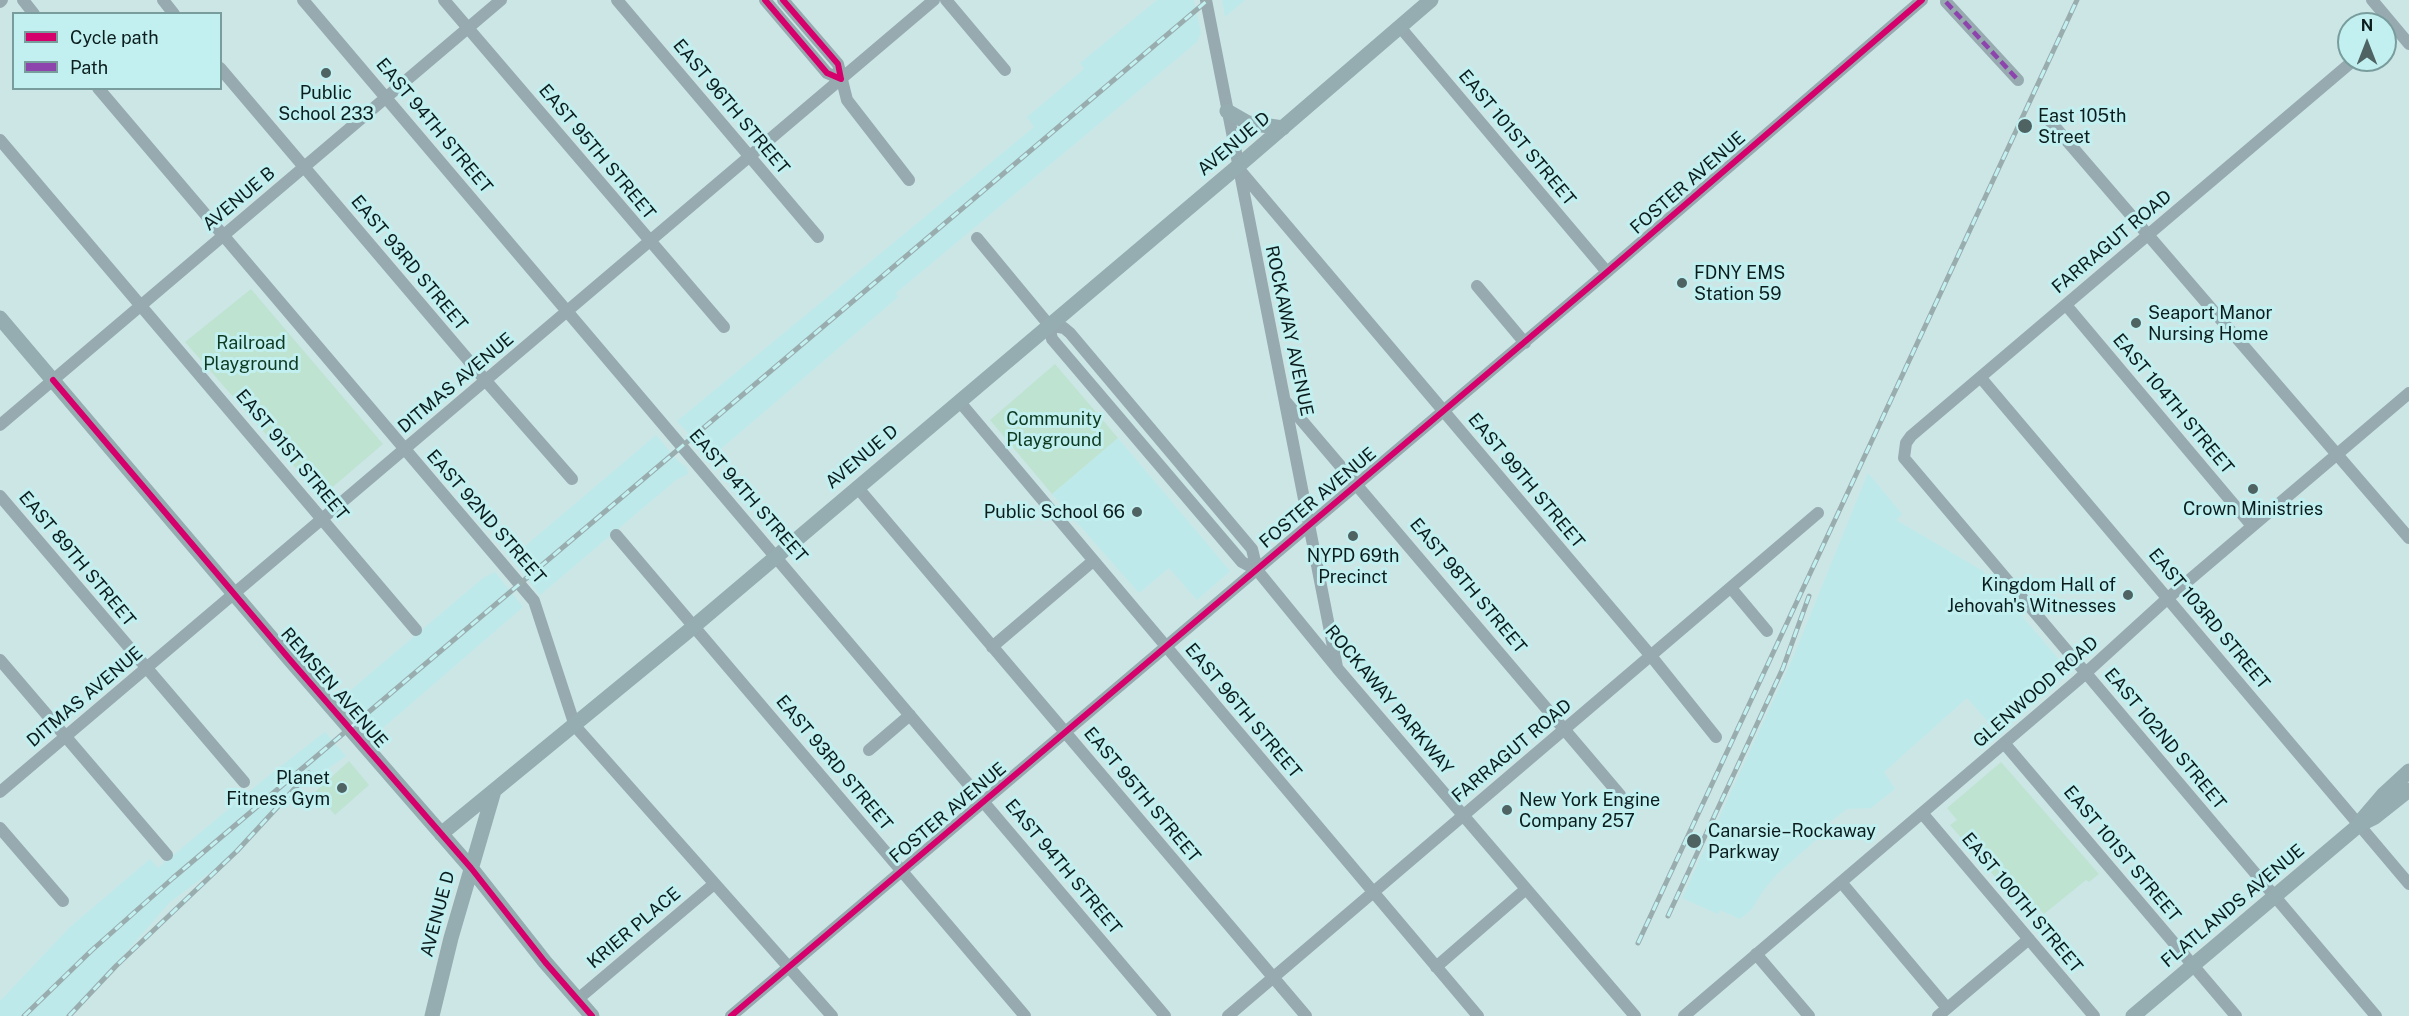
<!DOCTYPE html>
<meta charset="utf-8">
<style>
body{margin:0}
#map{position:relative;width:2409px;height:1016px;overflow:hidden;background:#cce6e6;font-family:"Public Sans",sans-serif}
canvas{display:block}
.legend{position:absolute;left:12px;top:12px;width:210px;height:78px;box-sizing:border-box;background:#c2f0f1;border:2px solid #799c9c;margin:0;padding:8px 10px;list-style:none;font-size:18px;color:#0b1d1d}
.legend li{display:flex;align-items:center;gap:12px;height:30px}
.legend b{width:30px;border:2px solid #799c9c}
.north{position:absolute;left:2337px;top:12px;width:60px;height:60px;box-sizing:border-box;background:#c2f0f1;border:2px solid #799c9c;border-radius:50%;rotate:0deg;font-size:16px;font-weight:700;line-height:24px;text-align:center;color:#0b1d1d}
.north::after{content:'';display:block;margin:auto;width:21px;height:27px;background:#4f6363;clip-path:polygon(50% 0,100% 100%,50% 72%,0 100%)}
</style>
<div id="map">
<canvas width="2409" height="1016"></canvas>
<ul class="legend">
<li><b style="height:8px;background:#d6006c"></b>Cycle path</li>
<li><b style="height:8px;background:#8e44ad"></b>Path</li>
</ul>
<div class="north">N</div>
</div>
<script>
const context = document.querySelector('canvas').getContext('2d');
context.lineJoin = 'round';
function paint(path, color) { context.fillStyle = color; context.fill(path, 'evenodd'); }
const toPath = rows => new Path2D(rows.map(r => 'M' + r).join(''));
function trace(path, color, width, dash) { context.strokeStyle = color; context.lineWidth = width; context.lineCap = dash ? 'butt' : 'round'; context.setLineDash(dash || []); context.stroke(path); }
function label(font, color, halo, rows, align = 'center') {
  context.font = font + ' "Public Sans",sans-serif'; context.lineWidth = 6; context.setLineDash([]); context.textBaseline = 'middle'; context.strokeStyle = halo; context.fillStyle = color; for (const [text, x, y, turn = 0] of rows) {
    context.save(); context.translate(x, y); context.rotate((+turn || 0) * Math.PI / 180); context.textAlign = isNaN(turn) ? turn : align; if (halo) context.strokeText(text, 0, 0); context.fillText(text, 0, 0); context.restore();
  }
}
paint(toPath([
 [1157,0,1194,0,1201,33,1197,42,896,293,898,297,708,460,699,445,677,421,1034,127,1027,117,1084,69,1080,63],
 [1222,0,1245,0,1225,17],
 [656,435,678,461,687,468,688,474,676,480,540,595,511,558],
 [1118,438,1230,571,1197,600,1169,568,1139,593,1052,494],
 [1868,473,1902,514,1896,520,1983,571,2070,672,1998,733,1967,698,1884,772,1895,789,1871,808,1847,809,1831,821,1816,840,1777,874,1762,892,1752,909,1740,919,1720,910,1718,914,1682,898,1792,660],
 [495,572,523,607,376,734,345,695,483,578],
 [325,732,346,756,300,788,240,850,170,902,70,1016,0,1016,0,1001,70,927,150,859,158,868,262,781]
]), '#bee9ea');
paint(toPath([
 [251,289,383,444,321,497,185,342],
 [1055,364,1118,438,1052,494,990,420],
 [349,761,369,785,335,815,315,792],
 [2001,762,2099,874,2089,882,2086,880,2044,914,2038,908,2029,916,1950,825,1957,820,1947,808]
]), '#bee3d1');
trace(toPath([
 [23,0,34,14],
 [163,0,174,14],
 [303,0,1165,1016],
 [444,0,724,327],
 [617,0,818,237],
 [765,0,827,73,841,79],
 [783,0,838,64,847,100,909,180],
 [946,0,1005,70],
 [1206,0,1337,667],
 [2372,0,2409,44],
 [0,2,2,0],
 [1946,2,2018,80],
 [1400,27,1607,272],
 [2354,60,1911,436,1906,443,1904,458,2376,1016],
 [220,68,486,381,572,479],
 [98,88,534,601,575,726,832,1016],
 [2049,120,2409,538],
 [0,140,416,630],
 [1237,167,1651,656,1716,737],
 [977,238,1049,325,1052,339,1242,562,1257,570,1337,668,1635,1016],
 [1477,286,1525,343],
 [2066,305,2252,526],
 [1049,325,1064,328,1070,333,1252,549,1257,570],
 [1981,378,2409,884],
 [959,401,1478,1016],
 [1286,402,1620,795],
 [0,425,501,0],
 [857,487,1306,1016],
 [0,496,244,782],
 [616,535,1025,1016],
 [1731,588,1767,631],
 [992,647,1093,561],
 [0,660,167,855],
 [2004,743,2236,1016],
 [869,750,910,715],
 [0,792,934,0],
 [1922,813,2094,1016],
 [0,828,63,901],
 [1841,882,1947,1008],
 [1756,954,1809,1016],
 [1436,967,1526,889],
 [578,999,714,884],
 [731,1016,1607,272,1922,0],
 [1228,1016,1818,513],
 [1684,1016,2078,680,2168,598,2409,393],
 [1938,1016,2029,939]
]), '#96aab0', 12);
trace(toPath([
 [1227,111,1248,123,1283,128],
 [0,318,291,661,471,868,545,962,592,1016],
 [2360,822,2384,794,2409,771],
 [441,834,686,633,1237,167,1431,0],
 [432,1016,451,938,494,791],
 [2133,1016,2359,825,2375,817,2409,790]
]), '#95acb0', 15);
const rail = toPath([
 [1668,916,1783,668,1809,596],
 [1638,943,2077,0],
 [24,1016,91,951,173,878,1208,0],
 [69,1016,116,966,237,851,309,773]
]);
trace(rail, '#99adaf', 5);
trace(rail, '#c2f0f1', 3, [9]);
trace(toPath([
 [1946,2,2018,80]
]), '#8e44ad', 4.5, [9, 4.5]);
trace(toPath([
 [765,0,827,73,841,79],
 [783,0,838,64,841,79],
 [53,380,291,661,471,868,545,962,592,1016],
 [731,1016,1607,272,1922,0]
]), '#d6006c', 6);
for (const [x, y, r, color] of [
 [326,73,6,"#4f6363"],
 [2025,126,8,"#4f6363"],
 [1682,283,6,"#4f6363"],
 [2136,323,6,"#4f6363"],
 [2253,489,6,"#4f6363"],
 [1137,512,6,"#4f6363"],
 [1353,536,6,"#4f6363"],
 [2128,595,6,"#4f6363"],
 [342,788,6,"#4f6363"],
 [1507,810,6,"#4f6363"],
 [1694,841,8,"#4f6363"]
]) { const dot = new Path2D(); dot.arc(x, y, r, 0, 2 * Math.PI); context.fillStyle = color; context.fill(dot); trace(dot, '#c2f0f1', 2); }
label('18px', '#0b1d1d', '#c2f0f1', [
 ["Public",326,93,"center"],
 ["School 233",326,114,"center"],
 ["East 105th",2038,116],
 ["Street",2038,137],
 ["FDNY EMS",1694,273],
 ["Station 59",1694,294],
 ["Seaport Manor",2148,313],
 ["Nursing Home",2148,334],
 ["Crown Ministries",2253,509,"center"],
 ["Public School 66",1125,512,"right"],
 ["NYPD 69th",1353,556,"center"],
 ["Precinct",1353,577,"center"],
 ["Kingdom Hall of",2116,585,"right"],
 ["Jehovah's Witnesses",2116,606,"right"],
 ["Planet",330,778,"right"],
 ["Fitness Gym",330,799,"right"],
 ["New York Engine",1519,800],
 ["Company 257",1519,821],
 ["Canarsie–Rockaway",1708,831],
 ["Parkway",1708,852]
], 'left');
label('18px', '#0b1d1d', '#c2f0f1', [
 ["EAST 96TH STREET",731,107,50],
 ["EAST 94TH STREET",434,126,50],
 ["EAST 101ST STREET",1517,138,50],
 ["AVENUE D",1234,144,-40],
 ["EAST 95TH STREET",597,152,50],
 ["FOSTER AVENUE",1688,183,-41],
 ["AVENUE B",239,199,-40],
 ["FARRAGUT ROAD",2112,242,-40],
 ["EAST 93RD STREET",409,263,50],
 ["ROCKAWAY AVENUE",1289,331,78],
 ["DITMAS AVENUE",456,383,-40],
 ["EAST 104TH STREET",2173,404,50],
 ["EAST 91ST STREET",292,455,50],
 ["AVENUE D",862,457,-40],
 ["EAST 99TH STREET",1526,481,50],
 ["EAST 94TH STREET",748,496,49],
 ["FOSTER AVENUE",1318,498,-40],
 ["EAST 92ND STREET",486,517,49],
 ["EAST 89TH STREET",77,559,50],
 ["EAST 98TH STREET",1468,586,50],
 ["EAST 103RD STREET",2209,619,50],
 ["REMSEN AVENUE",334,688,49],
 ["GLENWOOD ROAD",2036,692,-41],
 ["DITMAS AVENUE",85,697,-40],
 ["ROCKAWAY PARKWAY",1389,700,50],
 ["EAST 96TH STREET",1243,711,50],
 ["EAST 102ND STREET",2165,739,50],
 ["FARRAGUT ROAD",1512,751,-40],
 ["EAST 93RD STREET",834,763,50],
 ["EAST 95TH STREET",1142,795,50],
 ["FOSTER AVENUE",948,813,-40],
 ["EAST 101ST STREET",2122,854,50],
 ["EAST 94TH STREET",1063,867,50],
 ["EAST 100TH STREET",2022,903,50],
 ["FLATLANDS AVENUE",2233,906,-40],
 ["AVENUE D",438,914,-75],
 ["KRIER PLACE",634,928,-40]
]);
label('18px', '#0d3a20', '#c2f0f1', [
 ["Railroad",251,343],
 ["Playground",251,364],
 ["Community",1054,419],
 ["Playground",1054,440]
]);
</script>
